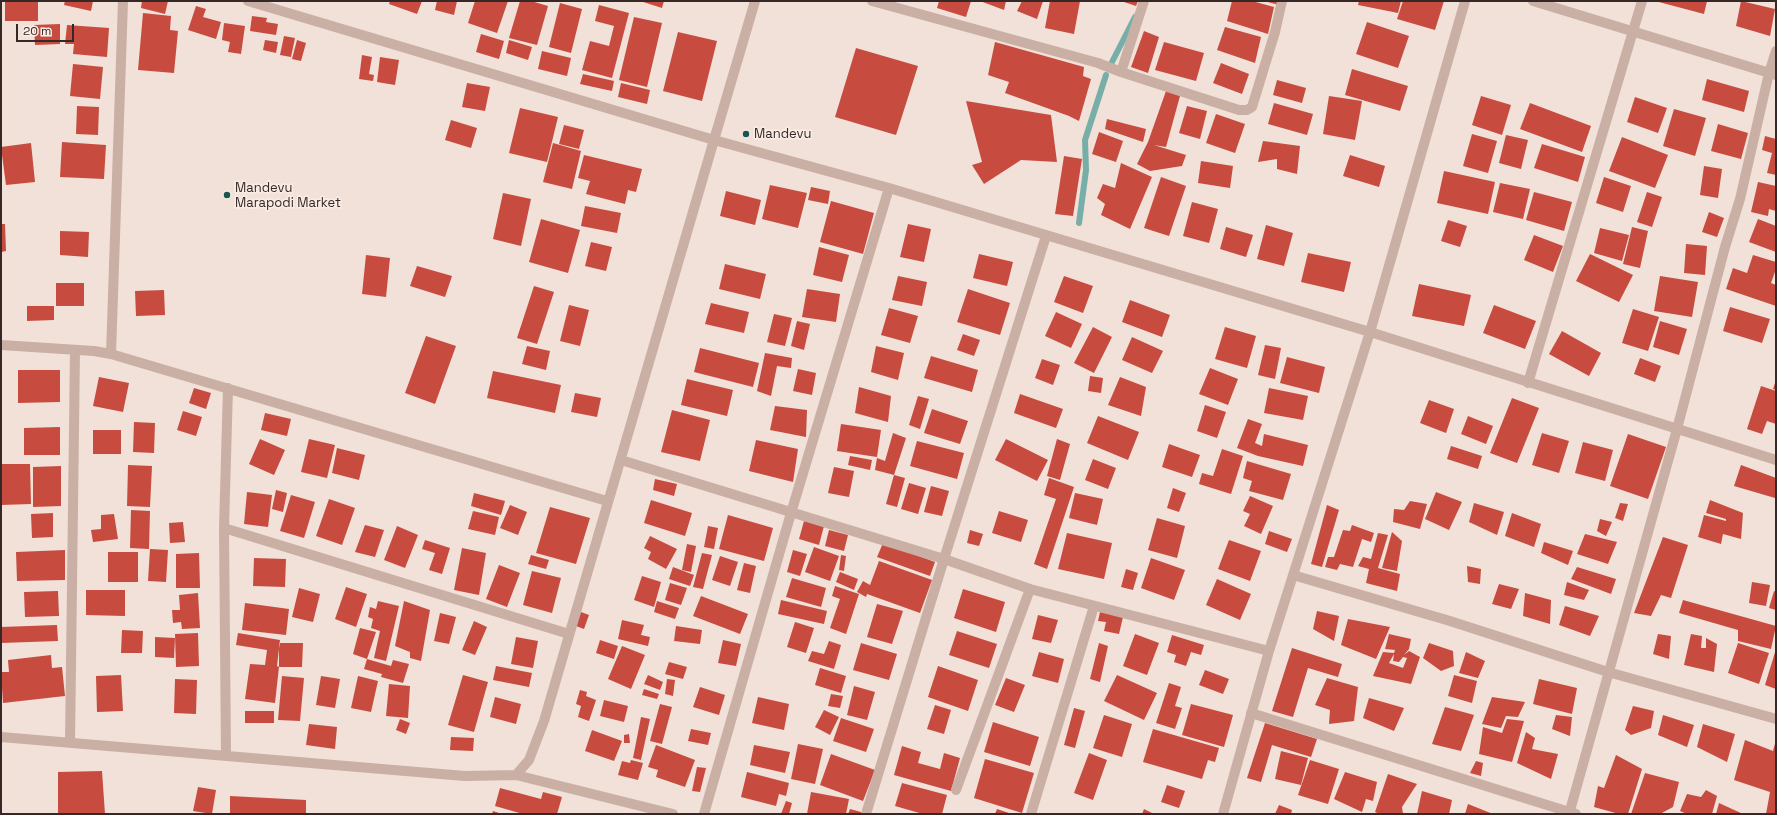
<!DOCTYPE html>
<style>
body{margin:0}
#map{position:relative;width:1777px;height:815px;overflow:hidden;background:#f1e1d8;font-family:"Space Grotesk",sans-serif}
canvas{display:block}
.frame{position:absolute;inset:0;border:2px solid #352826;pointer-events:none}
.scale{position:absolute;left:16px;top:24px;width:58px;height:18px;box-sizing:border-box;border:2px solid #352826;border-top:0;padding-left:5px;font-size:12px;line-height:14px;white-space:nowrap;color:#352826;-webkit-text-stroke:3px #f9ece4;paint-order:stroke}
</style>
<div id="map">
<canvas width="1777" height="815"></canvas>
<div class="frame"></div>
<div class="scale">20 m</div>
</div>
<script>
const context = document.querySelector('canvas').getContext('2d');
context.lineJoin = 'round';
const toPath = rows => new Path2D(rows.map(r => 'M' + r).join(''));
function trace(path, color, width, dash) { context.strokeStyle = color; context.lineWidth = width; context.lineCap = dash ? 'butt' : 'round'; context.setLineDash(dash || []); context.stroke(path); }
function paint(path, color) { context.fillStyle = color; context.fill(path, 'evenodd'); }
function label(font, color, halo, rows, align = 'center') {
  context.font = font + ' "Space Grotesk",sans-serif'; context.lineWidth = 3.5; context.setLineDash([]); context.textBaseline = 'middle'; context.strokeStyle = halo; context.fillStyle = color; for (const [text, x, y, turn = 0] of rows) {
    context.save(); context.translate(x, y); context.rotate((+turn || 0) * Math.PI / 180); context.textAlign = isNaN(turn) ? turn : align; if (halo) context.strokeText(text, 0, 0); context.fillText(text, 0, 0); context.restore();
  }
}
trace(toPath([
 [1111,64,1135,17],
 [1079,223,1086,170,1085,140,1106,75]
]), '#77afa8', 6);
paint(toPath([
 [5,1,38,1,38,21,5,21],
 [65,1,93,1,91,11,64,5],
 [142,1,168,1,165,14,141,8],
 [390,1,422,1,417,14,389,4],
 [437,1,457,1,454,15,435,10],
 [475,1,508,1,497,33,468,23],
 [520,1,531,1,548,6,537,45,509,38],
 [640,1,664,1,662,8],
 [939,1,971,1,966,17,937,8],
 [980,1,1006,1,1004,10],
 [1022,1,1043,1,1037,19,1017,11],
 [1050,1,1080,1,1074,34,1045,28],
 [1121,1,1138,1,1136,6],
 [1232,1,1252,1,1274,7,1268,34,1227,21],
 [1264,1,1280,1,1279,5],
 [1359,1,1401,1,1398,13,1358,5],
 [1403,1,1444,1,1435,30,1397,19],
 [1655,1,1707,1,1704,14],
 [1741,1,1775,9,1770,36,1736,26],
 [560,3,582,9,571,53,549,47],
 [599,5,629,13,612,78,582,70,590,41,609,46,614,26,595,21],
 [196,6,206,9,203,17,221,22,216,39,188,30],
 [143,13,171,16,170,30,178,31,174,73,138,70],
 [252,16,267,18,266,22,278,24,276,35,250,31],
 [634,17,662,23,647,87,619,80],
 [1367,22,1409,36,1398,68,1356,54],
 [224,23,245,26,241,54,228,52,230,42,222,40],
 [60,24,60,44,35,45,34,25],
 [67,25,109,28,107,57,73,54,74,44,65,44],
 [1225,27,1261,37,1255,63,1217,50],
 [1144,31,1159,37,1148,73,1131,67],
 [678,32,717,41,702,101,663,91],
 [481,34,504,41,499,59,476,52],
 [284,36,295,38,291,57,280,55],
 [265,40,278,42,276,53,263,50],
 [297,40,306,43,301,61,292,59],
 [509,40,532,47,528,60,506,53],
 [995,42,1084,67,1083,76,1091,79,1079,121,1069,116,1005,93,1009,82,988,75],
 [1164,42,1204,53,1196,81,1155,70],
 [856,48,918,66,896,135,835,117],
 [542,51,571,58,567,76,538,69],
 [362,55,372,57,369,74,374,75,373,81,359,79],
 [380,57,399,60,395,85,377,82],
 [1221,63,1249,74,1242,94,1213,83],
 [73,64,103,67,100,99,70,96],
 [1352,69,1408,86,1400,111,1345,95],
 [583,74,614,81,612,91,580,84],
 [1707,79,1749,91,1744,112,1702,100],
 [1277,80,1306,88,1302,103,1273,95],
 [467,83,490,87,485,111,462,107],
 [621,83,650,90,647,104,618,97],
 [1166,91,1180,96,1166,147,1154,145,1186,155,1182,166,1150,171,1137,164,1148,142],
 [1329,96,1362,101,1355,140,1323,134],
 [1481,96,1511,105,1502,135,1472,125],
 [1635,97,1667,108,1658,133,1627,122],
 [966,101,1051,115,1057,162,1021,160,984,184,972,165,982,162],
 [1274,103,1313,114,1307,135,1268,124],
 [1530,103,1591,126,1582,152,1520,129],
 [77,106,99,107,98,135,76,134],
 [1187,106,1207,111,1200,139,1179,133],
 [520,108,558,117,547,162,509,153],
 [1674,109,1706,118,1695,156,1663,146],
 [1216,114,1245,124,1235,153,1206,143],
 [1107,119,1146,129,1143,142,1105,129],
 [451,120,477,128,471,148,445,140],
 [1718,124,1748,133,1741,159,1711,151],
 [564,125,584,130,579,149,559,144],
 [1099,132,1123,141,1116,162,1092,154],
 [1472,134,1497,141,1488,173,1463,166],
 [1506,135,1528,140,1521,169,1499,163],
 [1765,136,1776,139,1776,175,1767,173,1772,153,1762,150],
 [1622,137,1668,155,1655,188,1609,171],
 [1263,141,1300,146,1297,174,1277,169,1277,159,1258,162],
 [62,142,106,145,104,179,60,177],
 [31,143,35,182,6,185,1,147],
 [553,143,581,151,572,189,543,182],
 [1542,144,1585,157,1578,182,1534,168],
 [584,155,642,169,636,192,628,190,625,204,586,194,590,181,578,178],
 [1350,155,1385,166,1379,187,1343,176],
 [1064,156,1082,159,1073,216,1055,214],
 [1201,161,1233,166,1230,188,1198,183],
 [1121,163,1152,177,1130,229,1101,215,1105,204,1097,198,1103,184,1115,188],
 [1704,166,1722,169,1718,198,1700,195],
 [1444,171,1495,182,1488,214,1437,203],
 [1161,177,1186,186,1169,236,1144,228],
 [1604,177,1631,186,1623,212,1596,203],
 [1758,182,1776,186,1776,211,1769,209,1768,216,1751,212],
 [1500,183,1530,189,1523,219,1493,212],
 [770,185,807,193,798,228,762,219],
 [811,187,830,191,828,204,808,200],
 [726,191,761,200,755,225,720,216],
 [1534,192,1572,202,1564,231,1526,220],
 [1647,192,1662,197,1652,227,1637,222],
 [503,193,531,199,521,246,493,239],
 [831,201,874,213,863,254,820,242],
 [1192,202,1218,209,1209,243,1183,236],
 [585,206,621,213,617,233,581,226],
 [1709,212,1724,218,1717,237,1702,232],
 [541,219,580,230,568,273,529,262],
 [1758,219,1776,226,1776,252,1749,242],
 [1448,220,1467,226,1460,247,1441,241],
 [1,224,5,224,6,251,1,252],
 [908,224,931,229,924,262,900,257],
 [1266,225,1293,233,1284,266,1257,259],
 [1226,227,1253,235,1246,257,1220,249],
 [1632,227,1648,231,1640,268,1623,264],
 [1600,228,1629,235,1622,261,1594,253],
 [60,231,89,232,88,257,60,255],
 [1534,235,1563,246,1553,272,1524,260],
 [591,242,612,247,606,271,585,266],
 [1686,244,1707,246,1705,275,1684,273],
 [819,247,849,255,842,282,813,275],
 [1308,253,1351,262,1344,292,1301,282],
 [979,254,1013,262,1007,286,973,278],
 [1590,254,1633,275,1619,302,1576,281],
 [366,255,390,258,386,297,362,294],
 [1753,255,1776,262,1776,269,1771,283,1776,285,1776,306,1726,289,1733,268,1747,273],
 [725,264,766,274,760,299,719,289],
 [417,266,452,276,445,297,410,286],
 [898,276,927,282,922,306,892,300],
 [1064,276,1093,286,1083,313,1054,302],
 [1660,276,1698,282,1692,317,1654,311],
 [56,283,84,283,84,306,56,306],
 [1419,284,1471,295,1464,326,1412,316],
 [534,286,554,292,537,344,517,338],
 [807,289,840,294,836,322,802,317],
 [968,289,1010,303,1000,335,957,322],
 [164,290,165,315,136,316,135,291],
 [1130,300,1170,315,1162,337,1122,322],
 [711,303,749,312,744,333,705,324],
 [569,305,589,310,580,346,560,341],
 [1494,305,1536,321,1525,349,1483,333],
 [27,306,54,306,54,320,27,321],
 [1730,307,1770,319,1762,343,1723,331],
 [889,308,918,316,910,343,881,335],
 [1633,309,1659,317,1648,351,1622,343],
 [1056,312,1082,324,1071,348,1045,336],
 [774,314,792,318,785,346,767,342],
 [797,321,810,324,804,350,791,346],
 [1660,321,1687,329,1679,355,1653,347],
 [1093,327,1112,337,1094,373,1074,363],
 [1225,327,1256,336,1247,368,1215,359],
 [1562,331,1601,353,1589,376,1549,354],
 [963,334,980,340,974,356,957,350],
 [426,336,456,346,435,404,405,393],
 [1132,337,1163,351,1152,373,1122,360],
 [1265,345,1281,348,1275,379,1258,375],
 [527,346,550,351,546,370,522,364],
 [876,346,904,353,898,380,871,372],
 [700,348,759,363,753,387,694,372],
 [765,353,792,358,791,368,777,366,771,396,757,391],
 [931,356,978,370,972,392,924,378],
 [1287,357,1325,367,1319,393,1280,383],
 [1640,358,1661,366,1655,382,1634,374],
 [1042,359,1060,365,1053,385,1035,378],
 [1210,368,1238,379,1228,405,1199,394],
 [798,369,816,373,812,395,793,391],
 [18,370,60,370,60,402,18,403],
 [493,371,561,385,555,413,487,398],
 [1090,376,1103,378,1101,393,1088,391],
 [99,377,129,383,123,412,93,406],
 [1120,377,1146,387,1141,416,1108,405],
 [687,379,733,390,727,416,681,405],
 [1776,380,1776,390,1773,389],
 [1761,386,1776,391,1776,424,1767,421,1762,434,1747,429],
 [859,387,891,396,888,422,855,413],
 [194,388,211,393,206,409,189,403],
 [1269,388,1308,396,1303,420,1264,413],
 [575,393,601,398,597,417,571,412],
 [1020,394,1063,409,1056,428,1014,413],
 [918,396,929,399,920,429,909,425],
 [1512,398,1539,408,1517,463,1490,453],
 [1429,400,1454,409,1446,433,1420,423],
 [1205,405,1226,412,1217,438,1197,431],
 [775,406,807,410,806,437,770,430],
 [932,409,968,421,960,444,924,433],
 [672,410,710,420,700,461,661,452],
 [183,411,202,417,196,436,177,430],
 [265,413,291,419,287,436,261,430],
 [1098,416,1139,432,1128,460,1087,443],
 [1468,416,1493,426,1486,444,1461,434],
 [1248,419,1262,424,1255,443,1262,446,1264,434,1308,445,1303,466,1258,456,1237,448],
 [134,422,155,423,154,453,133,452],
 [841,424,881,430,877,457,837,451],
 [60,427,60,455,24,455,24,428],
 [93,430,121,430,121,454,93,454],
 [893,433,906,438,894,475,875,470,877,458,885,461],
 [1542,433,1569,441,1559,473,1532,465],
 [1628,434,1666,447,1648,499,1610,486],
 [260,439,285,450,274,475,249,464],
 [309,439,335,445,327,478,301,472],
 [1006,439,1048,460,1037,481,995,460],
 [1057,439,1070,444,1060,480,1047,476],
 [756,440,798,449,793,482,749,471],
 [917,441,964,453,957,479,910,466],
 [1583,442,1613,450,1605,481,1575,473],
 [1169,444,1200,455,1192,477,1162,467],
 [1451,446,1482,456,1478,469,1447,459],
 [337,448,365,455,359,480,332,473],
 [1222,449,1243,456,1231,494,1199,484,1202,473,1213,476],
 [850,456,872,460,870,470,848,465],
 [1093,459,1116,468,1108,489,1085,480],
 [1247,461,1291,474,1283,500,1249,491,1252,481,1243,478],
 [1,464,30,464,31,504,1,505],
 [128,465,152,466,150,507,127,506],
 [1741,465,1776,478,1775,498,1734,486],
 [61,466,61,506,33,507,33,467],
 [834,467,854,471,849,497,828,493],
 [894,475,905,478,897,507,886,504],
 [1049,478,1074,487,1047,569,1034,564,1056,499,1044,495],
 [655,479,677,484,674,496,653,490],
 [909,483,926,488,918,514,901,509],
 [931,486,949,491,942,516,924,512],
 [1173,488,1186,493,1179,512,1167,508],
 [276,490,287,493,283,512,272,509],
 [247,492,272,495,268,527,244,524],
 [1436,492,1462,502,1449,530,1425,519],
 [474,493,505,501,501,515,471,506],
 [1075,493,1103,499,1097,525,1069,518],
 [291,495,315,502,304,538,280,531],
 [1250,496,1273,506,1261,534,1244,526,1250,514,1243,511],
 [329,499,355,508,342,545,316,536],
 [651,500,692,513,685,536,644,523],
 [1710,500,1743,513,1741,539,1723,534,1721,544,1698,537,1704,515,1726,521,1726,519,1706,513],
 [1410,501,1427,504,1420,529,1393,522,1394,509,1404,510],
 [1474,503,1504,512,1497,535,1469,522],
 [1620,503,1628,504,1623,521,1615,518],
 [510,505,527,512,518,535,500,528],
 [1327,505,1339,510,1322,567,1311,564],
 [550,507,590,518,576,564,536,553],
 [131,510,150,511,149,549,130,548],
 [473,511,499,517,495,535,468,529],
 [999,511,1028,520,1021,542,992,533],
 [53,513,53,537,32,538,31,514],
 [1512,513,1541,524,1534,547,1505,536],
 [114,514,118,539,93,542,91,530,101,529,101,515],
 [728,515,773,528,764,561,719,549],
 [1157,518,1185,526,1177,558,1148,550],
 [1600,519,1612,522,1606,536,1597,531],
 [804,521,824,526,819,545,799,539],
 [183,522,185,542,170,543,169,523],
 [365,525,384,530,375,557,355,552],
 [1352,525,1374,533,1371,542,1362,539,1353,567,1340,564,1337,570,1325,567,1328,557,1334,557,1343,530,1350,531],
 [397,526,418,535,405,568,384,560],
 [708,526,718,528,714,549,704,547],
 [829,530,848,535,844,551,825,546],
 [970,530,983,534,979,546,967,543],
 [1269,531,1292,539,1287,552,1265,544],
 [1392,532,1402,541,1397,571,1382,568],
 [1067,533,1112,543,1104,579,1058,569],
 [1378,533,1388,535,1378,568,1400,574,1397,591,1366,583,1369,569,1358,566,1363,557,1371,559],
 [1585,534,1617,542,1608,564,1577,554],
 [650,536,677,549,666,569,648,559,651,552,644,548],
 [1663,537,1688,545,1671,598,1661,595,1651,616,1634,613],
 [425,540,450,548,442,574,429,570,435,553,422,549],
 [1229,540,1261,551,1250,581,1218,569],
 [1544,542,1573,551,1568,565,1541,553],
 [883,543,935,562,930,576,877,557],
 [687,544,696,546,691,572,682,570],
 [814,547,839,556,830,581,805,572],
 [462,548,486,553,479,595,454,590],
 [150,549,168,550,166,582,148,581],
 [65,550,65,580,17,581,16,552],
 [793,550,807,554,800,576,787,572],
 [108,552,138,552,138,582,108,582],
 [199,553,200,588,176,588,176,554],
 [702,553,712,555,703,589,693,587],
 [531,555,549,560,546,569,528,564],
 [841,555,846,556,844,571,839,570],
 [720,556,738,562,730,586,712,580],
 [254,558,286,559,285,587,253,586],
 [1151,558,1185,570,1174,600,1141,588],
 [879,561,932,580,920,613,867,594,866,597,857,592,863,581,870,585],
 [744,563,756,566,750,593,737,590],
 [499,565,520,573,507,607,486,599],
 [1467,566,1481,569,1480,584,1468,582],
 [673,567,694,575,690,586,669,579],
 [1577,567,1616,579,1611,594,1571,579],
 [1126,569,1138,573,1133,590,1121,587],
 [532,571,561,578,552,613,523,605],
 [840,572,858,579,854,590,836,582],
 [642,576,661,582,654,607,634,600],
 [792,578,826,588,821,607,786,597],
 [1217,579,1251,594,1240,620,1206,605],
 [1567,582,1589,590,1584,600,1564,595],
 [1752,582,1770,585,1766,606,1749,603],
 [670,583,687,588,681,605,665,600],
 [1499,584,1519,589,1511,609,1492,604],
 [835,586,859,594,846,634,830,628,840,599,832,596],
 [346,587,367,594,356,627,335,619],
 [299,588,320,594,313,622,292,617],
 [963,589,1005,602,996,632,954,618],
 [86,590,125,590,125,616,86,615],
 [58,591,59,616,25,617,24,592],
 [1774,591,1776,592,1776,610,1769,608],
 [198,593,200,628,182,629,181,622,173,623,172,610,180,610,179,595],
 [1525,593,1551,600,1550,624,1523,616],
 [701,596,748,614,740,634,693,616],
 [781,600,827,611,824,624,778,614],
 [1683,600,1776,626,1771,649,1738,641,1738,630,1679,613],
 [378,601,399,606,386,661,374,658,380,631,371,628,373,619,368,617,370,607,376,609],
 [404,601,430,610,421,661,410,658,410,652,395,646],
 [657,601,679,608,675,619,654,612],
 [245,603,289,609,286,635,242,630],
 [877,604,903,611,892,644,867,637],
 [1565,606,1599,616,1590,636,1559,625],
 [1317,611,1339,616,1334,641,1313,629],
 [581,612,589,615,584,629,576,626],
 [1100,612,1123,617,1119,634,1104,631,1106,622,1098,621],
 [440,613,456,617,449,644,434,641],
 [1038,615,1058,620,1051,643,1032,639],
 [1348,619,1390,627,1376,659,1341,645],
 [622,620,644,625,641,635,650,637,648,646,618,639],
 [474,621,487,627,475,655,462,650],
 [795,622,814,628,806,653,787,647],
 [57,625,58,641,1,643,1,627],
 [676,626,702,630,700,644,674,641],
 [360,628,376,632,367,659,391,666,393,660,409,664,403,683,381,677,382,674,364,669,367,659,353,654],
 [122,630,143,631,142,653,121,653],
 [957,631,997,644,989,668,949,655],
 [198,633,199,666,176,667,175,634],
 [238,633,280,640,277,666,279,667,275,703,245,699,250,664,265,665,267,650,236,645],
 [1135,634,1159,643,1147,675,1123,666],
 [1389,634,1411,639,1409,649,1404,655,1409,651,1420,657,1411,684,1373,676,1383,652,1394,653,1395,650,1385,649],
 [1394,654,1393,661,1399,662,1403,657,1407,658,1403,668,1389,663],
 [1658,634,1671,636,1669,659,1653,654],
 [1691,634,1702,636,1701,648,1706,648,1706,638,1717,644,1714,672,1684,665],
 [1172,635,1204,645,1201,655,1191,652,1186,666,1174,662,1176,655,1167,652],
 [155,637,175,638,174,658,155,657],
 [516,637,538,641,533,668,511,664],
 [600,640,618,646,614,659,596,653],
 [723,640,741,644,736,666,718,663],
 [829,641,841,645,834,669,808,661,812,651,824,654],
 [279,643,303,643,302,667,279,667],
 [861,643,897,654,889,680,853,670],
 [1099,643,1108,646,1100,682,1090,679],
 [1429,643,1453,651,1454,666,1441,671,1423,658],
 [1738,643,1769,653,1759,684,1728,673],
 [622,646,645,655,631,689,608,679],
 [1292,648,1342,664,1338,677,1308,668,1293,717,1272,711],
 [1776,649,1776,689,1765,685],
 [1039,652,1064,659,1058,683,1032,676],
 [1466,652,1485,661,1478,678,1459,673],
 [51,655,52,668,62,667,65,696,3,703,1,672,9,672,8,660],
 [669,662,687,667,683,679,665,674],
 [496,666,532,673,529,687,493,680],
 [938,666,978,680,968,711,928,697],
 [820,668,846,676,841,693,815,685],
 [1205,670,1229,679,1223,694,1199,685],
 [121,675,123,711,97,712,96,676],
 [463,675,488,682,474,732,448,725],
 [648,675,663,682,660,690,644,684],
 [1117,675,1157,693,1144,720,1104,701],
 [1454,675,1477,681,1472,703,1448,696],
 [282,676,304,678,300,721,278,720],
 [321,676,340,679,335,708,316,705],
 [358,676,378,681,371,712,351,708],
 [1006,678,1025,685,1014,712,995,705],
 [1327,678,1358,687,1354,721,1329,724,1330,710,1315,705],
 [175,679,197,680,196,714,174,713],
 [667,679,675,680,673,696,665,694],
 [1539,679,1577,688,1572,714,1533,704],
 [1169,683,1181,687,1175,706,1182,708,1175,729,1156,723],
 [389,684,410,686,408,718,386,716],
 [854,686,875,692,867,720,847,715],
 [700,687,725,695,719,715,693,707],
 [644,689,659,694,657,699,642,695],
 [580,690,587,692,586,696,596,700,589,721,578,717,581,706,576,704],
 [831,694,843,696,840,708,828,706],
 [495,697,521,704,516,724,490,717],
 [758,697,789,704,784,730,752,723],
 [1492,697,1525,702,1518,717,1506,716,1501,728,1482,724],
 [1369,698,1404,708,1394,731,1363,718],
 [604,700,628,706,624,722,600,716],
 [660,704,672,707,662,744,650,741],
 [1191,704,1233,715,1224,747,1182,735],
 [935,705,951,710,944,734,927,729],
 [1633,706,1654,711,1651,728,1631,735,1625,730],
 [1445,707,1474,715,1461,751,1432,744],
 [1074,708,1085,711,1075,748,1064,745],
 [824,710,839,717,830,735,815,727],
 [245,711,274,711,274,723,245,723],
 [1104,715,1132,724,1122,757,1093,748],
 [1556,715,1572,717,1570,736,1552,729],
 [1663,715,1694,725,1687,747,1658,735],
 [641,717,650,719,641,760,633,758],
 [841,718,874,729,866,752,833,741],
 [400,719,410,723,406,734,396,730],
 [1507,719,1524,721,1512,762,1479,754,1483,727,1502,733],
 [993,722,1039,737,1030,766,984,752],
 [1265,723,1317,739,1311,757,1272,745,1261,782,1247,778],
 [309,724,337,727,335,749,306,745],
 [1703,724,1735,734,1727,762,1697,747],
 [691,729,711,733,708,745,688,741],
 [1153,729,1219,748,1215,762,1208,760,1202,779,1143,762],
 [592,730,622,741,614,761,585,751],
 [1526,732,1535,738,1532,749,1558,754,1551,779,1517,763],
 [629,734,630,743,624,743,624,735],
 [451,737,474,738,473,751,450,750],
 [1745,740,1773,751,1776,740,1776,814,1766,814,1770,792,1734,780],
 [798,744,823,749,815,784,791,779],
 [656,745,695,760,685,787,656,777,658,770,648,767],
 [754,745,790,752,785,773,750,765],
 [902,746,921,752,918,763,940,769,944,753,960,758,951,791,894,775],
 [1281,751,1308,758,1301,785,1275,779],
 [1089,753,1107,760,1093,800,1074,793],
 [831,754,875,770,863,801,820,785],
 [1616,755,1642,769,1628,814,1619,814,1594,807,1598,786,1604,788],
 [985,759,1034,773,1022,813,974,798],
 [631,760,643,763,638,780,618,775,622,761,630,763],
 [1310,760,1339,769,1328,804,1298,795],
 [1476,761,1483,763,1481,776,1470,773],
 [697,767,706,768,700,792,692,791],
 [102,771,105,814,58,814,58,772],
 [747,772,789,783,786,796,779,794,776,806,741,797],
 [1345,772,1377,782,1373,801,1366,799,1362,812,1334,799],
 [1645,773,1679,782,1673,807,1660,814,1631,814],
 [1388,774,1417,784,1402,807,1403,814,1380,814,1375,812],
 [902,783,947,795,942,814,923,814,895,806],
 [1167,785,1185,791,1179,808,1161,802],
 [198,787,216,790,212,814,193,811],
 [500,788,541,799,543,792,562,797,557,814,523,814,495,806],
 [1706,790,1717,796,1712,814,1687,814,1680,811,1687,794,1701,797],
 [1422,791,1452,800,1449,814,1417,814],
 [811,792,849,799,846,814,807,814],
 [230,796,306,800,306,814,230,814],
 [786,801,792,803,789,814,781,814],
 [1719,803,1743,814,1716,814],
 [1468,804,1493,814,1465,814],
 [1279,805,1292,810,1291,814,1275,814],
 [850,809,861,812,861,814,848,814],
 [997,809,1012,814,995,814],
 [1144,809,1154,814,1142,814],
 [493,811,502,814,492,814]
]), '#c84b40');
trace(toPath([
 [248,1,714,140,755,1],
 [872,1,1098,63,1121,72,1144,1],
 [1533,1,1776,75],
 [1121,72,1239,110,1247,110,1252,107,1275,32,1282,1],
 [1,345,94,351,111,354,607,501],
 [111,354,123,1],
 [1528,383,1642,1],
 [621,460,944,559,1030,589,1269,651],
 [224,528,569,634],
 [1293,575,1450,621,1608,672,1776,719],
 [1251,713,1576,814],
 [1,737,465,776,516,775,529,760,544,721,714,140,889,188,1370,332,1776,460],
 [70,742,75,350],
 [226,756,224,528,228,388],
 [516,775,673,814],
 [956,790,1030,589],
 [704,814,791,513,889,188],
 [866,814,944,559,1046,236],
 [1031,814,1094,606],
 [1223,814,1269,651,1370,332,1465,1],
 [1569,814,1677,429,1725,247,1740,199,1769,73,1776,51]
]), '#c9afa4', 10);
for (const [x, y, r, color] of [
 [746,134,4,"#1b5751"],
 [227,195,4,"#1b5751"]
]) { const dot = new Path2D(); dot.arc(x, y, r, 0, 2 * Math.PI); context.fillStyle = color; context.fill(dot); trace(dot, '#f9ece4', 1.5); }
label('13px', '#352826', '#f9ece4', [
 ["Mandevu",754,134],
 ["Mandevu",235,188],
 ["Marapodi Market",235,203]
], 'left');
</script>
